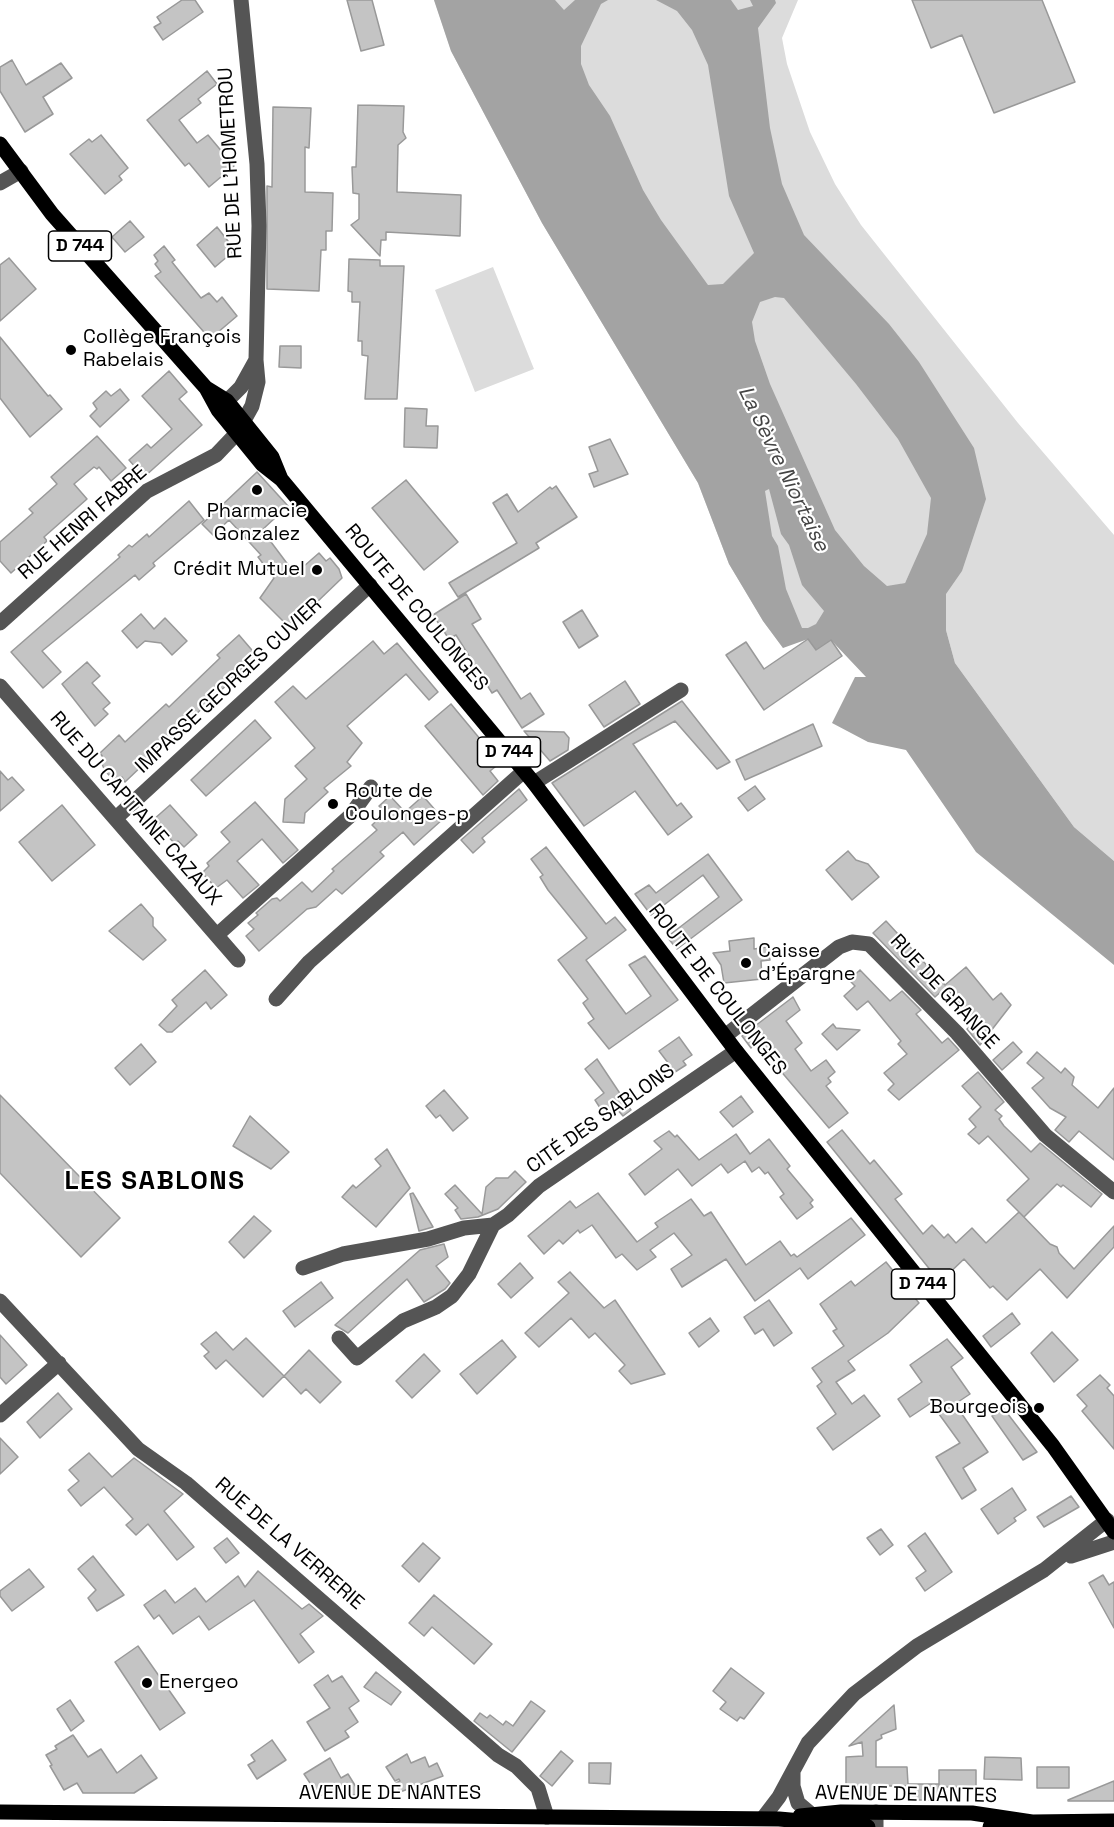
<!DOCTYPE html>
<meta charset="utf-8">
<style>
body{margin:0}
canvas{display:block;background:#fff}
</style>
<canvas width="1114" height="1827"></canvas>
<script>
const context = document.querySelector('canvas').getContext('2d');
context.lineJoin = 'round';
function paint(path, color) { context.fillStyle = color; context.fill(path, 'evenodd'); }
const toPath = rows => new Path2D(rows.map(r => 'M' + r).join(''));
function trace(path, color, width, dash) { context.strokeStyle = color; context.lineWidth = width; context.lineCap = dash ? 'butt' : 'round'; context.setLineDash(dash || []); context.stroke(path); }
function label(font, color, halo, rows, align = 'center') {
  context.font = font + ' "Space Grotesk",sans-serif'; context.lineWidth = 4.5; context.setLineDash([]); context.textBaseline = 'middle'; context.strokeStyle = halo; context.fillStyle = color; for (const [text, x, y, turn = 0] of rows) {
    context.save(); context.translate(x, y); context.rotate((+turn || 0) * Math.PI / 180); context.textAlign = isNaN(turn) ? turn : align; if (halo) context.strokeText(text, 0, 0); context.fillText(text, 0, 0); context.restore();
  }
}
paint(toPath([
 [434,0,798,0,782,38,787,64,810,132,835,184,861,225,1018,423,1114,535,1114,861,1074,827,955,663,946,630,946,594,915,562,905,583,887,587,799,634,783,648,763,621,729,564,698,483,542,223,451,51],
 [493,267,534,369,475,392,435,290]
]), '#dcdcdc');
paint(toPath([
 [434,0,555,0,564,10,575,0,608,0,601,4,581,46,581,64,589,85,610,116,643,190,661,220,708,285,723,284,754,253,729,196,708,65,692,30,677,11,656,0,731,0,738,10,753,6,750,0,775,0,776,3,758,28,770,128,782,184,804,235,889,324,919,362,974,448,986,499,962,571,946,594,946,630,955,663,1074,827,1114,861,1114,965,976,852,906,750,868,742,832,723,855,677,866,677,831,640,816,650,808,639,783,648,763,621,729,564,698,483,542,223,451,51],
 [775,297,784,298,856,384,898,439,931,498,927,534,905,583,887,586,864,566,835,530,770,384,755,341,752,322,760,302],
 [769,489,781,534,789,545,802,585,824,611,816,624,808,628,802,628,786,589,778,546,772,536,765,491]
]), '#a3a3a3');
const building = toPath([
 [182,0,195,0,203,12,163,40,154,27,161,23,157,17,182,0],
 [347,0,372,0,384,45,361,51,347,0],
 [912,0,1042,0,1075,82,994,113,962,35,931,48,912,0],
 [12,60,26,85,61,63,72,78,43,97,53,114,25,132,0,91,0,67,12,60],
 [207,71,217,84,198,99,201,103,179,120,197,143,208,135,234,166,209,187,189,163,185,166,147,120,207,71],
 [358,105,404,106,403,132,406,138,398,145,397,192,461,195,460,236,386,232,386,240,381,240,380,256,351,225,359,219,359,194,353,193,352,167,356,167,358,105],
 [273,107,311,108,309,148,305,147,305,192,333,193,332,231,326,231,326,250,321,250,319,291,267,289,267,186,272,187,273,107],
 [101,135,128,168,119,176,122,180,105,194,70,154,89,139,92,142,101,135],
 [130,221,144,237,125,252,112,237,130,221],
 [217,227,235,250,215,267,197,245,217,227],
 [164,246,175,260,172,262,201,298,209,293,217,302,222,297,237,316,210,339,155,276,161,272,155,264,158,261,154,255,164,246],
 [9,258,36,289,0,321,0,265,9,258],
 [349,259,380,260,380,266,404,266,397,399,365,399,368,356,362,355,362,341,358,341,360,302,352,302,352,292,348,291,349,259],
 [0,337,48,396,50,395,62,409,30,437,0,398,0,337],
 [280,346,301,346,301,368,279,367,280,346],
 [169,371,187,392,179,399,202,425,144,477,129,460,147,444,151,448,172,429,142,396,169,371],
 [120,389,129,400,100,427,90,416,97,409,93,403,106,391,111,396,120,389],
 [405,408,427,409,426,426,438,426,437,448,404,447,405,408],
 [97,436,126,468,111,481,99,467,97,469,94,467,74,484,87,499,44,537,47,541,11,573,0,561,0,542,33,513,29,509,57,484,51,477,97,436],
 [610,439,628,474,594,487,589,474,598,471,589,447,610,439],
 [257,472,288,506,262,530,295,574,319,553,326,561,330,558,339,569,342,578,290,628,260,598,274,578,258,557,261,555,229,520,213,535,202,524,257,472],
 [406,480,458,542,424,570,372,508,406,480],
 [556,486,577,517,536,543,539,548,458,597,449,583,517,543,493,503,507,494,518,512,550,487,552,489,556,486],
 [189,501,204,520,153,563,155,566,139,580,135,575,42,651,61,672,43,688,11,652,120,557,118,555,129,545,132,547,147,534,149,537,189,501],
 [466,594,481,619,472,624,497,662,521,699,530,693,544,714,522,728,497,690,492,693,456,635,449,639,433,615,466,594],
 [582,610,598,636,579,648,563,622,582,610],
 [141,614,154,629,165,618,187,641,172,655,161,643,145,641,137,648,122,631,141,614],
 [239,635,257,656,125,782,122,777,116,782,105,771,102,764,105,760,100,753,119,735,125,742,166,704,169,707,220,658,217,655,239,635],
 [808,639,816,650,831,640,842,656,764,710,726,655,746,642,764,669,808,639],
 [373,641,384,654,397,643,438,692,429,700,406,674,347,726,362,743,347,762,351,766,324,788,328,792,305,813,304,823,283,822,285,799,307,779,295,766,315,748,275,702,293,686,306,699,373,641],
 [87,662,100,676,92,683,110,703,103,709,108,714,95,726,62,684,87,662],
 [625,681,640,704,604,727,589,705,625,681],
 [682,701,730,762,717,769,675,721,633,744,677,806,681,803,692,817,668,835,635,791,584,826,552,783,682,701],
 [451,704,500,763,490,771,498,781,483,795,425,726,451,704],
 [255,720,271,738,206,796,191,780,255,720],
 [813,724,822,746,745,780,736,760,813,724],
 [524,731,564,732,569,738,568,750,550,761,524,731],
 [0,771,8,780,12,777,24,790,0,811,0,771],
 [755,786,765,799,748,811,738,798,755,786],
 [519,789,527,800,482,838,485,842,473,853,461,840,519,789],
 [390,796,405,812,423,796,443,819,414,845,403,832,380,852,384,856,342,894,336,889,316,907,307,909,259,951,246,936,254,929,248,923,258,915,256,913,272,899,277,898,280,901,302,882,312,892,334,871,332,869,377,830,372,825,385,813,379,806,390,796],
 [255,802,298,850,283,863,262,839,237,861,259,885,243,898,227,880,216,888,202,873,209,866,207,863,230,842,221,832,255,802],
 [62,805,95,845,52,881,19,842,62,805],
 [170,805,197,835,184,847,178,841,175,844,153,820,170,805],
 [546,847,606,924,615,917,626,930,586,960,626,1014,651,996,629,965,645,956,678,1000,609,1049,588,1023,594,1019,583,1003,588,999,558,960,587,938,548,890,540,877,543,875,531,859,546,847],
 [848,851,856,860,868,864,879,877,852,900,826,870,848,851],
 [708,854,742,900,677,949,667,937,719,897,703,875,651,915,635,894,649,885,656,893,708,854],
 [141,904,153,918,153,926,166,940,143,960,109,931,141,904],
 [886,921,945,985,966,967,993,1000,1001,993,1011,1005,980,1045,967,1029,975,1022,946,987,935,997,873,933,886,921],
 [754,938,754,949,767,947,770,960,761,961,762,979,724,983,721,965,713,953,730,951,729,941,754,938],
 [205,970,227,995,211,1009,206,1002,172,1032,167,1032,159,1025,177,1006,172,1000,205,970],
 [860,970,890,1001,902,991,921,1010,916,1014,942,1043,948,1038,959,1050,899,1100,888,1090,894,1084,884,1073,907,1054,898,1044,901,1041,868,1001,857,1010,844,996,855,986,849,980,860,970],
 [793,997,800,1010,786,1021,802,1043,795,1049,811,1071,826,1060,835,1072,828,1078,831,1082,826,1086,848,1113,829,1128,757,1043,751,1048,742,1036,793,997],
 [833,1024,836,1028,860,1030,837,1050,822,1034,833,1024],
 [679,1037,692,1055,683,1061,686,1065,675,1072,659,1051,679,1037],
 [1013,1042,1022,1052,1002,1070,993,1060,1013,1042],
 [141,1044,156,1062,130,1085,115,1068,141,1044],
 [1037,1052,1061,1073,1065,1068,1074,1077,1072,1085,1098,1108,1114,1088,1114,1160,1079,1131,1069,1142,1055,1130,1066,1117,1050,1108,1032,1088,1044,1078,1027,1063,1037,1052],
 [597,1059,631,1110,623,1116,615,1107,604,1114,595,1100,604,1093,585,1069,597,1059],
 [978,1072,1004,1102,995,1110,1002,1116,999,1119,1004,1126,1031,1152,1040,1143,1102,1194,1091,1207,1063,1185,1061,1187,1057,1184,1024,1217,1007,1200,1029,1179,988,1136,979,1144,968,1134,976,1127,969,1119,981,1107,962,1086,978,1072],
 [444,1090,468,1118,453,1131,440,1115,436,1118,426,1106,444,1090],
 [0,1095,120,1218,81,1257,0,1173,0,1095],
 [741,1096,753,1112,733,1127,720,1112,741,1096],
 [250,1116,289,1152,271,1169,233,1146,250,1116],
 [842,1130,870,1164,874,1160,902,1194,895,1199,923,1234,932,1225,944,1238,948,1234,956,1243,972,1228,986,1243,1019,1212,1050,1244,1057,1247,1059,1253,1074,1269,1114,1226,1114,1247,1067,1298,1040,1269,1007,1300,993,1286,990,1288,964,1259,940,1282,827,1142,842,1130],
 [669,1131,675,1137,677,1135,699,1160,736,1134,750,1154,769,1139,790,1166,787,1169,813,1200,810,1203,813,1207,797,1219,780,1197,784,1194,768,1172,765,1174,759,1167,752,1172,745,1161,728,1173,721,1164,692,1186,678,1169,645,1195,629,1174,662,1149,654,1141,669,1131],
 [387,1149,410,1188,376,1227,342,1197,353,1185,356,1188,381,1166,375,1159,387,1149],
 [515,1171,526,1182,498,1209,478,1217,461,1219,455,1210,458,1208,445,1194,455,1185,482,1214,486,1187,496,1178,508,1178,515,1171],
 [413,1193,433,1227,419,1231,410,1194,413,1193],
 [598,1193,637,1242,658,1227,655,1223,691,1199,704,1216,711,1212,746,1265,780,1241,791,1256,794,1254,797,1257,851,1218,865,1235,808,1279,800,1268,755,1301,726,1259,682,1287,671,1269,692,1255,674,1233,650,1250,656,1257,637,1270,622,1254,616,1258,592,1225,580,1233,578,1230,563,1244,559,1240,544,1254,528,1236,570,1201,576,1208,598,1193],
 [254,1216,271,1231,244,1258,229,1242,254,1216],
 [444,1244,448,1257,436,1266,450,1283,445,1289,424,1302,407,1279,348,1333,335,1325,420,1250,444,1244],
 [886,1262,919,1303,888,1333,848,1361,855,1370,836,1382,852,1404,864,1395,880,1416,833,1450,817,1428,836,1414,817,1386,822,1382,812,1368,844,1346,833,1331,837,1329,820,1304,851,1281,855,1286,886,1262],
 [520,1263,533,1278,511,1298,498,1284,520,1263],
 [570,1272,604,1308,615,1300,665,1374,631,1384,619,1371,625,1365,595,1333,589,1338,571,1318,539,1347,525,1333,569,1293,558,1282,570,1272],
 [321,1282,333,1298,295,1327,283,1311,321,1282],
 [769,1300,792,1333,774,1346,763,1329,755,1334,744,1317,769,1300],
 [1012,1313,1020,1324,991,1347,983,1336,1012,1313],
 [710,1318,719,1331,699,1347,689,1333,710,1318],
 [216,1332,233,1350,246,1338,284,1376,309,1350,341,1382,320,1403,306,1389,301,1394,284,1376,263,1397,226,1360,216,1369,204,1356,209,1352,201,1344,216,1332],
 [1052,1332,1078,1360,1054,1382,1031,1353,1052,1332],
 [0,1335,27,1365,6,1384,0,1377,0,1335],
 [947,1339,963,1358,951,1367,970,1394,955,1404,988,1452,963,1468,976,1490,962,1499,936,1457,960,1443,931,1403,910,1417,898,1399,922,1382,910,1365,947,1339],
 [502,1340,516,1357,477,1394,460,1374,502,1340],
 [424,1354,440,1371,412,1398,396,1381,424,1354],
 [1100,1375,1110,1385,1107,1388,1114,1396,1114,1449,1082,1411,1087,1406,1077,1395,1100,1375],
 [58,1393,72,1409,40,1438,27,1422,58,1393],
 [1004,1409,1037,1452,1023,1460,992,1416,1004,1409],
 [0,1438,18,1457,0,1474,0,1438],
 [89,1453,112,1477,134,1458,183,1494,164,1511,194,1547,177,1560,148,1524,136,1535,126,1525,133,1519,104,1487,81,1506,68,1490,79,1481,69,1470,89,1453],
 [1012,1488,1026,1510,1014,1518,1016,1521,998,1534,981,1509,1012,1488],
 [1071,1496,1079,1507,1044,1527,1037,1517,1071,1496],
 [881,1529,893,1545,880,1555,867,1538,881,1529],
 [925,1533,952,1572,925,1591,916,1578,926,1571,908,1546,925,1533],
 [227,1538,239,1553,226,1563,214,1548,227,1538],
 [423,1543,440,1558,419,1582,402,1566,423,1543],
 [93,1556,124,1595,97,1611,88,1598,96,1590,78,1569,93,1556],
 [29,1569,44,1587,12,1611,0,1596,0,1591,29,1569],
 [258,1571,302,1609,309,1604,323,1616,300,1634,314,1652,299,1663,254,1600,209,1630,199,1616,173,1634,159,1615,154,1619,144,1605,165,1590,175,1603,195,1588,206,1602,238,1576,245,1587,258,1571],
 [1103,1575,1109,1585,1114,1582,1114,1628,1089,1583,1103,1575],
 [434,1595,492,1644,474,1664,432,1627,424,1636,409,1623,434,1595],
 [138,1646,185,1713,160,1730,115,1662,138,1646],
 [731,1668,764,1693,744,1719,740,1717,737,1721,720,1709,726,1702,713,1691,731,1668],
 [376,1672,401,1692,391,1705,364,1687,376,1672],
 [328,1675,332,1682,342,1676,359,1701,349,1708,358,1722,345,1731,349,1737,325,1751,307,1722,330,1708,314,1685,328,1675],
 [70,1700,84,1721,71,1731,57,1709,70,1700],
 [531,1701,545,1711,512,1752,474,1721,480,1713,487,1718,490,1715,503,1725,506,1721,513,1726,531,1701],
 [894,1705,896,1729,881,1735,882,1738,876,1741,876,1767,907,1767,908,1784,939,1784,939,1800,909,1800,908,1786,876,1786,876,1799,846,1799,846,1757,863,1756,862,1742,849,1746,894,1705],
 [73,1735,88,1757,101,1749,117,1773,141,1755,157,1778,134,1793,83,1793,77,1783,64,1790,50,1766,52,1765,46,1755,57,1749,55,1746,73,1735],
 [272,1740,286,1760,257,1779,248,1765,255,1761,251,1755,272,1740],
 [561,1751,573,1761,552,1786,540,1776,561,1751],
 [407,1754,411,1763,425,1757,429,1767,437,1763,443,1776,400,1792,396,1783,400,1781,399,1779,395,1781,386,1767,407,1754],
 [985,1757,1021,1758,1022,1780,984,1779,985,1757],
 [330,1758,341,1778,348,1774,361,1795,318,1795,304,1774,330,1758],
 [589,1763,611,1763,610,1784,589,1783,589,1763],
 [1037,1767,1069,1767,1069,1788,1037,1788,1037,1767],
 [939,1770,976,1770,976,1787,939,1787,939,1770],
 [1114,1781,1114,1801,1068,1801,1068,1800,1114,1781]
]);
paint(building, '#c4c4c4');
trace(building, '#999', 1.5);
trace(toPath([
 [0,183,21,171],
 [227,413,227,401,241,387,256,360],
 [0,623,147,491,216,455,237,433,252,406,258,382,256,360,259,226,257,164,241,0],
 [0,686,238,960],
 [534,783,681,690],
 [116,818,370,585],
 [217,935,350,816,371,787],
 [276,999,309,962,524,771],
 [725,1036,839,947,852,942,869,944,957,1033,1045,1135,1114,1192],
 [303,1268,343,1254,428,1239,464,1228,493,1225,508,1215,539,1186,736,1051],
 [0,1301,138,1449,186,1483,498,1755,516,1766,538,1788,547,1817],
 [339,1338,357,1358,403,1321,436,1307,452,1296,469,1274,493,1225],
 [0,1415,59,1363],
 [1071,1556,1114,1542],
 [793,1773,793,1786,798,1803,811,1814],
 [763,1818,779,1797,808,1743,854,1694,917,1646,1044,1570,1107,1520],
 [876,1827,876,1812]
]), '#555', 15);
trace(toPath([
 [0,144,52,214,206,388,218,410,262,464,281,479,534,783,736,1051,1053,1446,1114,1532],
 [206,388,227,401,272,457,281,479],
 [0,1812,779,1819,868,1827],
 [800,1816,841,1812,972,1813,1032,1822],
 [990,1827,1032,1822,1114,1821]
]), '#000', 15);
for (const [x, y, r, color] of [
 [71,350,6,"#000"],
 [257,490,6,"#000"],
 [317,570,6,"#000"],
 [333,804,6,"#000"],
 [746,963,6,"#000"],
 [1039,1408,6,"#000"],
 [147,1683,6,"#000"]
]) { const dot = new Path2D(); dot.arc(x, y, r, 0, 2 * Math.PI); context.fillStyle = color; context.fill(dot); trace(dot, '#fff', 2); }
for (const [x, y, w] of [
 [80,246,63],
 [509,752,63],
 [923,1284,63]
]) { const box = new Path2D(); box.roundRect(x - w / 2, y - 15, w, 30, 4.5); context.fillStyle = '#fff'; context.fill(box); trace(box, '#000', 1.5); }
label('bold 18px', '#000', null, [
 ["D 744",80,246],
 ["D 744",509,752],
 ["D 744",923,1284]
]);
label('20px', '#000', '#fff', [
 ["RUE DE L'HOMETROU",231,163,-93],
 ["RUE HENRI FABRE",83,523,-41],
 ["ROUTE DE COULONGES",416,608,50],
 ["IMPASSE GEORGES CUVIER",229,686,-43],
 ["RUE DU CAPITAINE CAZAUX",135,809,49],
 ["ROUTE DE COULONGES",717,990,52],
 ["RUE DE GRANGE",944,992,47],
 ["CITÉ DES SABLONS",601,1119,-35],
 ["RUE DE LA VERRERIE",289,1544,41],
 ["AVENUE DE NANTES",390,1794],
 ["AVENUE DE NANTES",906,1795,1]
]);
label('20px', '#000', '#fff', [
 ["Collège François",83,338],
 ["Rabelais",83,361],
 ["Pharmacie",257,512,"center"],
 ["Gonzalez",257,535,"center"],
 ["Crédit Mutuel",305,570,"right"],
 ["Route de",345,792],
 ["Coulonges-p",345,815],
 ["Caisse",758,952],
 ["d'Épargne",758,975],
 ["Bourgeois",1027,1408,"right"],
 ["Energeo",159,1683]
], 'left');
label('italic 21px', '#444', '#fff', [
 ["La Sèvre Niortaise",783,469,64]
]);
context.letterSpacing = '1.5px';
label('bold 26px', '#000', '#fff', [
 ["LES SABLONS",155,1182]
]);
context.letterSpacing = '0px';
</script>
